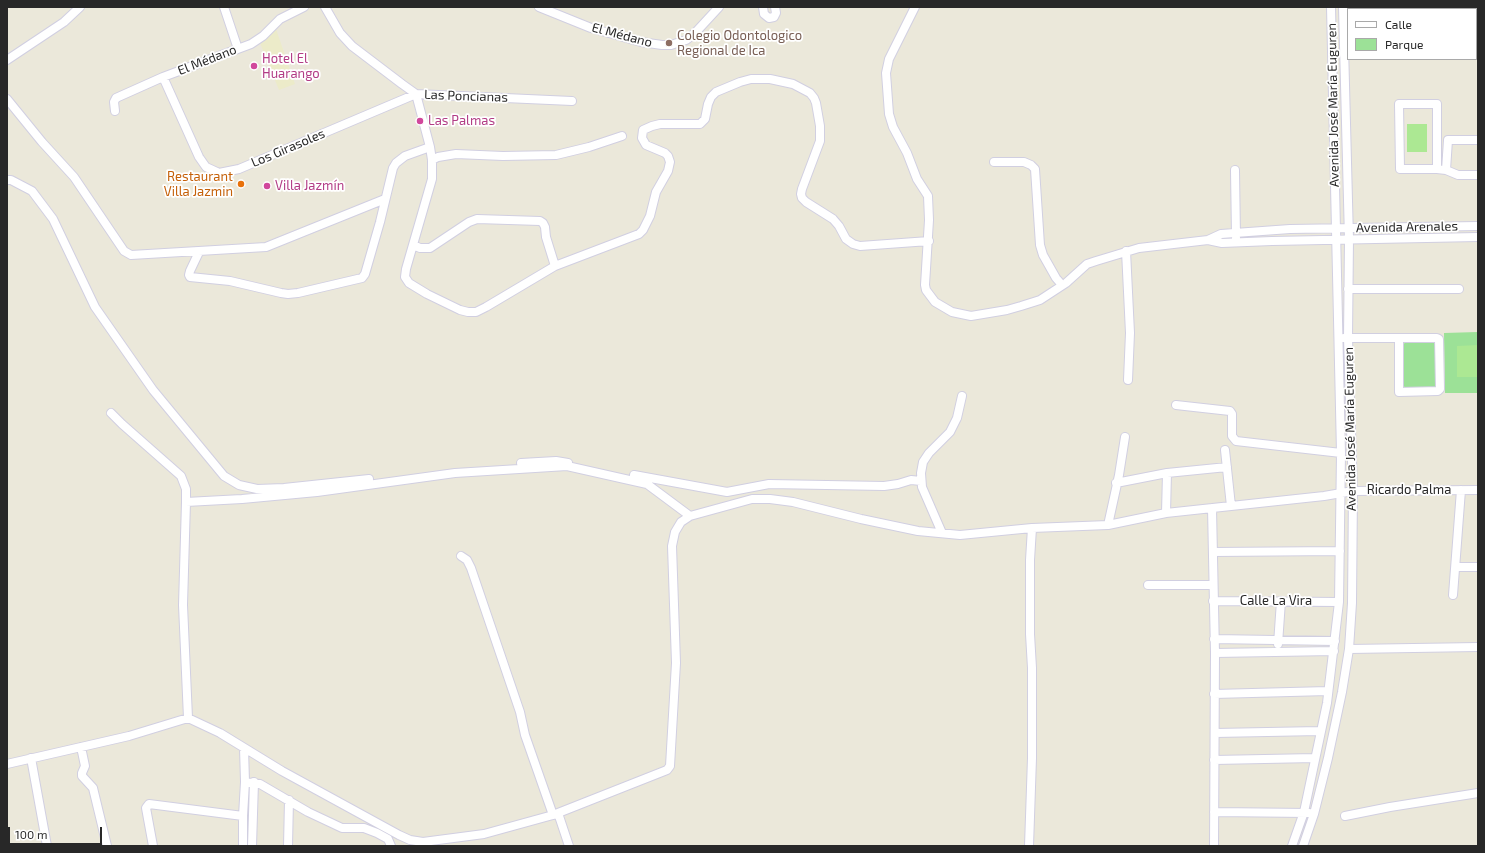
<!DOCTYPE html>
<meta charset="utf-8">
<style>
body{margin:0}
#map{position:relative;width:1485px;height:853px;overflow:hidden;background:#ebe8da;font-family:"Exo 2",sans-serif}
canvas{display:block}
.frame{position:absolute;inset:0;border:8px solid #282828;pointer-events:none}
.legend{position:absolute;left:1347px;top:8px;width:130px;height:52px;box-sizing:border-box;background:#fff;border:1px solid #a9a9a9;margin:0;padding:5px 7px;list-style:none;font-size:12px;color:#282828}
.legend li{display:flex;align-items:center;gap:8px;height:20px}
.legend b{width:20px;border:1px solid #a9a9a9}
.scale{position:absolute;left:8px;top:827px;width:94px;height:18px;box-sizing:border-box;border:2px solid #282828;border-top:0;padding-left:5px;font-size:12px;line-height:14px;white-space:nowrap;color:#282828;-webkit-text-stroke:3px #fff;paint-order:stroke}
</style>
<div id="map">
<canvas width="1485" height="853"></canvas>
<div class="frame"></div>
<ul class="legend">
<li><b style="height:5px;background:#fff"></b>Calle</li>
<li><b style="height:11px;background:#9ce197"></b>Parque</li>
</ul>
<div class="scale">100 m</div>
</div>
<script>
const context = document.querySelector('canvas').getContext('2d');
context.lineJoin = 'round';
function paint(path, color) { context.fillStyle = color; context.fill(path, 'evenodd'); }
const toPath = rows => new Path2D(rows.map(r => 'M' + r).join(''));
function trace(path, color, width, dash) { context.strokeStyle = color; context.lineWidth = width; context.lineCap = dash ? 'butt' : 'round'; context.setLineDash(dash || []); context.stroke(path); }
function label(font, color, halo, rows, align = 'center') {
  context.font = font + ' "Exo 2",sans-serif'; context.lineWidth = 3.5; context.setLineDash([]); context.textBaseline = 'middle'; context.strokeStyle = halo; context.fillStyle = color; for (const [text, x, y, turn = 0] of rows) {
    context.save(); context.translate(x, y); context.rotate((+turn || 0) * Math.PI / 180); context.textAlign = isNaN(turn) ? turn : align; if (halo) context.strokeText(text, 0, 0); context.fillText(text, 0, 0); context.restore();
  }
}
paint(toPath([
 [276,29,295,84,279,90,260,43]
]), '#ecebc9');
paint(toPath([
 [1478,332,1478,393,1445,393,1444,333],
 [1434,341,1435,344,1436,387,1434,389,1405,389,1404,386,1404,344,1405,342]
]), '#9ce197');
paint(toPath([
 [1407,124,1427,124,1427,152,1407,152],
 [1478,345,1478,377,1457,377,1457,346]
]), '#ace893');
const minor = toPath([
 [224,7,238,49],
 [325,7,340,33,352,46,402,84,416,94,572,101],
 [539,7,591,28,641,42,662,45,671,45,686,40,695,33,719,7],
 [763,7,764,14,769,18,774,17,776,13,775,7],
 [915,7,889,59,886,73,889,114,893,127,907,153,917,179,928,196,929,220,925,285,926,290,935,302,952,312,971,316,1007,310,1021,306,1040,300,1066,283,1087,264,1096,261,1139,248,1208,240,1221,234,1290,229,1478,226],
 [7,60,64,22,80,7],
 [163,77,199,157,206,167,219,173,239,169,416,94,430,147,432,160,432,179,406,269,405,277,409,283,427,294,460,310,468,312,476,312,486,307,555,266,639,234,643,230,650,216,656,192,668,171,670,162,668,156,665,153,646,145,642,138,643,130,652,126,660,124,700,124,705,119,708,104,711,97,716,92,740,82,751,79,770,79,793,84,810,93,814,98,816,103,820,126,820,141,802,189,801,194,802,198,806,202,833,219,839,226,846,239,853,244,860,246,929,241],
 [7,99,42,142,74,177,124,251,131,255,266,247,385,199],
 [115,111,114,102,116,98,163,77,251,44,263,36,280,19,304,7],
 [432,160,438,157,456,154,503,156,556,155,589,147,622,136],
 [994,162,1024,162,1031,165,1035,169,1040,245,1043,255,1056,278,1062,285],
 [1437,169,1437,104,1399,104,1400,169,1437,169,1446,170,1458,175,1478,175],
 [1235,170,1236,237],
 [1446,170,1448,140,1478,140],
 [7,180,11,180,32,191,53,219,95,307,153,390,224,476,239,485,257,489,284,488,369,479],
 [1208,240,1222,243,1272,241,1478,237],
 [413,245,420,248,430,248,469,222,477,219,540,221,543,223,545,227,546,237,555,266],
 [1126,251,1130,333,1128,380],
 [199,252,190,271,189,275,190,277,230,281,281,293,288,294,298,293,362,278,365,274,380,222,393,168,396,163,405,156,430,147],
 [1348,289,1459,289],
 [1344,338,1437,338,1439,339,1440,389,1438,391,1399,392,1399,338],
 [1176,405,1230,411,1232,414,1232,436,1236,441,1341,453],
 [111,413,122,424,181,476,186,489,186,502,242,499,317,492,455,473,567,466,647,484,690,516,752,499,770,499,793,502,861,519,918,531,960,535,1032,528,1108,525,1166,513,1324,496,1353,491,1478,490],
 [1225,450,1231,506],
 [521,463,556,461,568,463],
 [634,475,727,492,769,484,884,486,898,484,911,480,921,481],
 [1116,483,1167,473,1227,467],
 [186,502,183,605,188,718,220,733,282,771,399,835,410,840,423,842,484,834,553,815,525,735,520,712,471,568,467,560,461,556],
 [1212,508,1215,653,1214,846],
 [1166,513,1167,473],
 [1108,525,1119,475,1125,437],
 [942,533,922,487,921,473,923,462,929,453,950,432,957,418,962,396],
 [1213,552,1340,551],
 [1456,567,1478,567],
 [1148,585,1213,585],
 [1453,595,1461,490],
 [1213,601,1339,602],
 [1214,639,1335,641],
 [1278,644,1281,601],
 [1349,649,1478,647],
 [1215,653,1334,651],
 [1214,694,1328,691],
 [1215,733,1320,731],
 [81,747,85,766,82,773,82,776,93,788,107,846],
 [31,758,47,846],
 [1214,760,1315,758],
 [7,764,129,736,188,718],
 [245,782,260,784,308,812,342,828,364,828,377,833,388,839,391,846],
 [1214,812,1309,813],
 [558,813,569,846],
 [553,815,667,770,670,766,676,663,672,546,675,532,681,522,690,516],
 [1345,816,1390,807,1478,793],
 [153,846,146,808,149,804,243,816],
 [243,846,243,816,245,782,244,748],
 [252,846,254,782],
 [288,846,289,800],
 [1029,846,1032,758,1032,668,1030,634,1030,560,1032,528],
 [1292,846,1304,812,1327,703,1339,602,1341,453,1331,7],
 [1303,846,1314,814,1328,758,1342,692,1349,649,1352,603,1353,491,1348,338,1349,239,1343,7]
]);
trace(minor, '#d1cfe1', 10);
trace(minor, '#fff', 8);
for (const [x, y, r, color] of [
 [669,43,4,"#8d6e63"],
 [254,66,4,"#d1479c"],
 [420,121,4,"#d1479c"],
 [241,184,4,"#e8710a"],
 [267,186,4,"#d1479c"]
]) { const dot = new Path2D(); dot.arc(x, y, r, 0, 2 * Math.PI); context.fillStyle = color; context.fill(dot); trace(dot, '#fff', 1.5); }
label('13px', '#282828', '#fff', [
 ["El Médano",622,35,15],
 ["El Médano",207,60,-21],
 ["Las Poncianas",466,96,2],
 ["Avenida José María Euguren",1333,105,-91],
 ["Los Girasoles",288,148,-23],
 ["Avenida Arenales",1407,227,-1],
 ["Avenida José María Euguren",1350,429,-91],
 ["Ricardo Palma",1409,490],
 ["Calle La Vira",1276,601]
]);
label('13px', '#785e54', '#fff', [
 ["Colegio Odontologico",677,36],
 ["Regional de Ica",677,51]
], 'left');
label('13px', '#b23c85', '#fff', [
 ["Hotel El",262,59],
 ["Huarango",262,74],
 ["Las Palmas",428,121],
 ["Villa Jazmín",275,186]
], 'left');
label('13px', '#c56008', '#fff', [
 ["Restaurant",233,177],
 ["Villa Jazmin",233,192]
], 'right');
</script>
